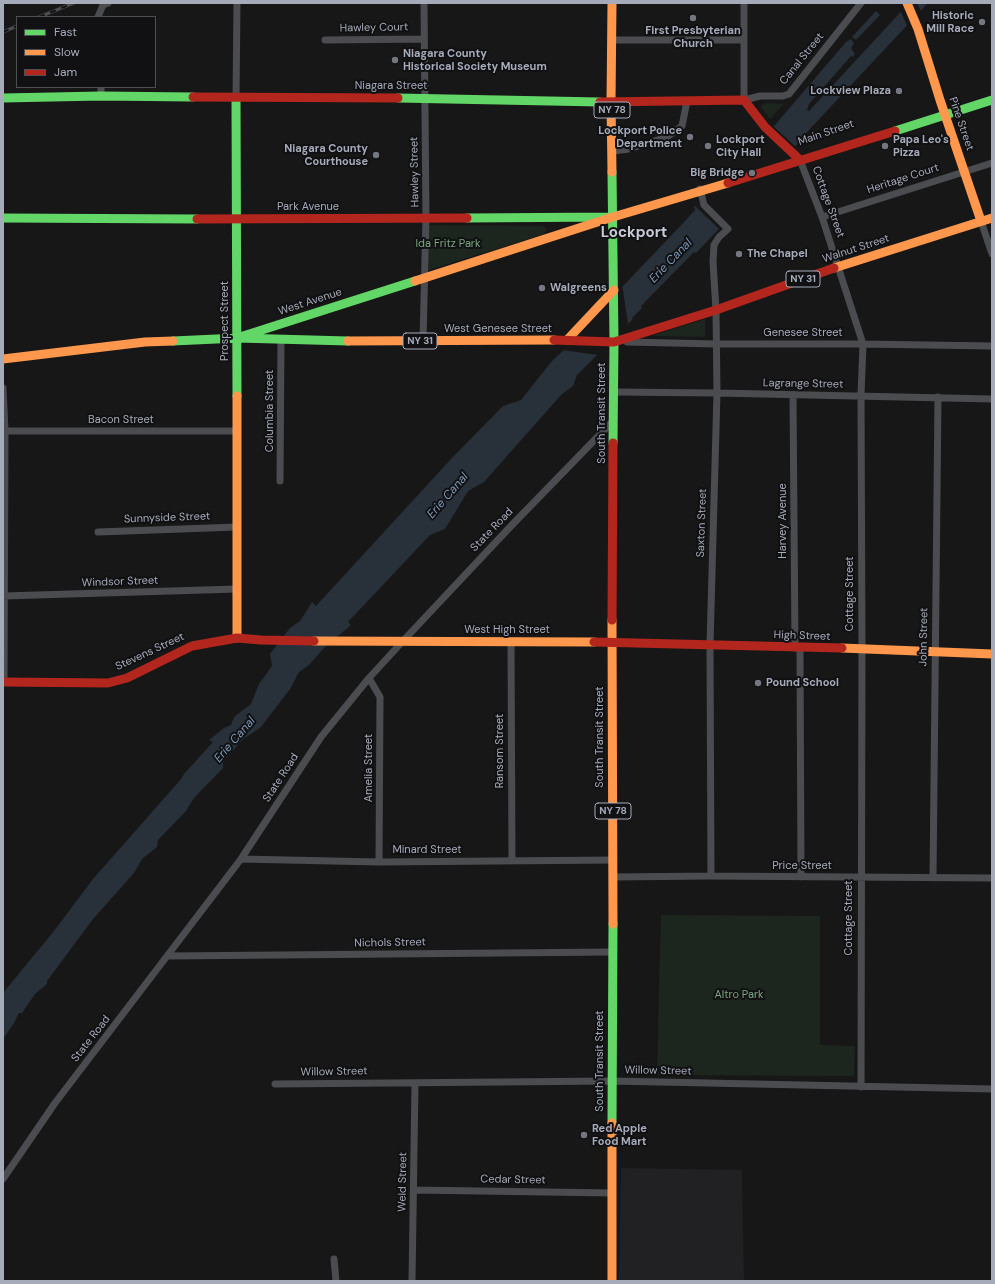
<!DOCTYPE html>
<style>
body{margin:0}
#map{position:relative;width:995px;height:1284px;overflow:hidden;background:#171717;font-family:"DM Sans",sans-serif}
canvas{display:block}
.frame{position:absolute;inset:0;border:4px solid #a6abb9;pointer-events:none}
.legend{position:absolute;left:16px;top:16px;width:140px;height:72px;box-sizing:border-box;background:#111113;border:1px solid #4d4f55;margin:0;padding:5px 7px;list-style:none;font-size:12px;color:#a6abb9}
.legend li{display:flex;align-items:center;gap:8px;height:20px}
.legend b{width:20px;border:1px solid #4d4f55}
</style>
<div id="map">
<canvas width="995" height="1284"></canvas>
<div class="frame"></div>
<ul class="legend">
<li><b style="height:5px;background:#63d668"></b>Fast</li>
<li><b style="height:5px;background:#ff974d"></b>Slow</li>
<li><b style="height:5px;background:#b3261e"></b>Jam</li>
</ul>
</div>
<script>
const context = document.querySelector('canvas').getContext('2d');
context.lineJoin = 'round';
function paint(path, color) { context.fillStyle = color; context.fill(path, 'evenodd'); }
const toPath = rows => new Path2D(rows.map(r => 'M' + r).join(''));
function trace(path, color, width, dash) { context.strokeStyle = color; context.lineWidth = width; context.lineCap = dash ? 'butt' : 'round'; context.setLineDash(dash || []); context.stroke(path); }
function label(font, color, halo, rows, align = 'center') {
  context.font = font + ' "DM Sans",sans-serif'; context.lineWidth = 4; context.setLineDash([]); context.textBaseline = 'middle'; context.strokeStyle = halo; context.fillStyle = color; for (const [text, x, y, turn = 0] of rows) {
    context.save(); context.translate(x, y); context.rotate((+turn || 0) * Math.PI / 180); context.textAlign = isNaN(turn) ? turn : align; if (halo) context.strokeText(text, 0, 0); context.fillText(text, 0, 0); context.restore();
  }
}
paint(toPath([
 [621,1168,742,1170,744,1281,619,1281]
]), '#212123');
paint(toPath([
 [765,103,784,104,770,119,761,107,762,105],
 [429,225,544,226,547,230,544,234,429,270],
 [705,319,705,337,651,336],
 [661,915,820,916,820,1045,855,1046,854,1076,657,1075,659,987]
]), '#1c251e');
paint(toPath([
 [909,3,928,3,808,131,778,167,696,253,694,252,641,306,642,308,632,318,633,319,577,375,573,386,561,395,484,482,468,491,445,529,430,535,348,622,351,625,325,647,309,665,299,672,290,689,261,727,242,740,223,762,223,768,194,798,186,811,158,840,157,847,142,859,134,873,93,919,47,981,47,984,35,994,22,1013,19,1013,14,1023,3,1039,3,993,54,931,93,879,182,778,184,774,213,742,209,740,224,728,231,725,234,717,251,704,259,684,272,666,270,654,290,628,300,621,312,602,316,606,451,459,503,406,521,400,552,361,564,350,624,285,686,220,695,210,694,206,775,125,846,42,851,39,854,43,851,48,855,54,853,57,851,56,809,104,807,110,809,111],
 [876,11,880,15,856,40,852,37]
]), '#28313a');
paint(toPath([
 [907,3,917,3,922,13,908,28,900,10],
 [772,125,796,147,778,167,719,229,694,205],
 [622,284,628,324,598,355,562,350]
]), '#171717');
trace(toPath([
 [744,3,744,100,760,96,783,96,789,94,861,3],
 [98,17,103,5,108,3],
 [325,40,423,39],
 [612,40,744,40],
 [101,87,101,96],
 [236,98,237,3],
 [613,151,629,149,667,137,682,126,687,101],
 [800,160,822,217,863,344,861,395,862,650,861,1087],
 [700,189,704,205,728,229,719,237,714,245,713,262,716,310,717,393,710,645,711,876],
 [822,217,992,163],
 [981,221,992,254],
 [423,341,426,218,424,3],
 [627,342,716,344,863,344,992,346],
 [3,388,5,431,4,682],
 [614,392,717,393,992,399],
 [793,395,795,648],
 [5,431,237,431],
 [280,481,281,340],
 [98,532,237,527],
 [4,596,237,589],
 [511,642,512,860],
 [800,648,801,877],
 [369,678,380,697,379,862],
 [241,859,379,862,613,860],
 [613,877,711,876,992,878],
 [933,878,938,397],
 [168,956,612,952],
 [275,1084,612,1081,992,1089],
 [3,1179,55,1103,241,859,321,737,369,678,402,642,511,526,613,421],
 [414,1190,612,1193],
 [334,1259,336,1281],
 [412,1281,415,1083]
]), '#4b4c50', 7);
trace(toPath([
 [3,98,101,96,193,97],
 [236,98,237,396],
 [398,98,600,102],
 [895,131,992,100],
 [612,172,614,342],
 [3,218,197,219],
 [467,218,609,217],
 [240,337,415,281],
 [173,341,238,338,348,341],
 [613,443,614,342],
 [612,1123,613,924]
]), '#63d668', 9);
trace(toPath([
 [907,3,918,29,940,100,981,221],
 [612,172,611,102,612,3],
 [834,268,992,218],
 [415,281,613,217,728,183],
 [567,340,614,290],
 [348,341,554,340],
 [3,359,145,342,173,341],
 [612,620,613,924],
 [237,638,237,396],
 [314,641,594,642],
 [842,648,992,654],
 [612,1281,612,1123]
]), '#ff974d', 9);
trace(toPath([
 [193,97,398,98],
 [600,102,744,100,765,127,800,160],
 [728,183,895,131],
 [197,219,467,218],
 [554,340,614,342,716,310,834,268],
 [612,620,613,443],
 [594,642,842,648],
 [3,682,108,683,127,678,192,646,237,638,261,640,314,641]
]), '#b3261e', 9);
const rail = toPath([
 [39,17,74,3],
 [3,32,17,26]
]);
trace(rail, '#4b4c4f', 3.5);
trace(rail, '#111113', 2, [6]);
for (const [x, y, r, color] of [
 [693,18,4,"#747780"],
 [982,22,4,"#747780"],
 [395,60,4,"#747780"],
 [899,91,4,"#747780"],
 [690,137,4,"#747780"],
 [708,146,4,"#747780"],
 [885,146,4,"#747780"],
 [376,155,4,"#747780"],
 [752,173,4,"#747780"],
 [739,254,4,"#747780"],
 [542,288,4,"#747780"],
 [758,683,4,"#747780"],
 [584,1135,4,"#747780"]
]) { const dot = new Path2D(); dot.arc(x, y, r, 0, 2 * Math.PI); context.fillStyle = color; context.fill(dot); trace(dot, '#111113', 1.5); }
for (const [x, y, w] of [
 [612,110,36],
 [803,279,34],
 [420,341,34],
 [613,811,36]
]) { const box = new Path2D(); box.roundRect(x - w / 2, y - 8, w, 16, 3); context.fillStyle = '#111113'; context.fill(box); trace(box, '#a6abb9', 1); }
label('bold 10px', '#a6abb9', null, [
 ["NY 78",612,110],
 ["NY 31",803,279],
 ["NY 31",420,341],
 ["NY 78",613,811]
]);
label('bold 11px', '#a6abb9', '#111113', [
 ["Historic",974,16,"right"],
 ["Mill Race",974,29,"right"],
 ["First Presbyterian",693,31,"center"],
 ["Church",693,44,"center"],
 ["Niagara County",403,54],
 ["Historical Society Museum",403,67],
 ["Lockview Plaza",891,91,"right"],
 ["Lockport Police",682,131,"right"],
 ["Department",682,144,"right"],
 ["Lockport",716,140],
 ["City Hall",716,153],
 ["Papa Leo's",893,140],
 ["Pizza",893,153],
 ["Niagara County",368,149,"right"],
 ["Courthouse",368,162,"right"],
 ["Big Bridge",744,173,"right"],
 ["The Chapel",747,254],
 ["Walgreens",550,288],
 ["Pound School",766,683],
 ["Red Apple",592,1129],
 ["Food Mart",592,1142]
], 'left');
label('11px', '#a6abb9', '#111113', [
 ["Hawley Court",374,28,-1],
 ["Canal Street",802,59,-51],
 ["Niagara Street",391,86],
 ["Pine Street",961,124,71],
 ["Main Street",826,133,-19],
 ["Hawley Street",415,172,-91],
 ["Heritage Court",903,179,-18],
 ["Cottage Street",828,202,70],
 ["Park Avenue",308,207],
 ["Walnut Street",856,249,-18],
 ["West Avenue",310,302,-18],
 ["Prospect Street",225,321,-90],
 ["West Genesee Street",498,329],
 ["Genesee Street",803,333],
 ["Lagrange Street",803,384,1],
 ["Columbia Street",270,411,-90],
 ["South Transit Street",602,413,-90],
 ["Bacon Street",121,420],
 ["Sunnyside Street",167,518,-2],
 ["Harvey Avenue",783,521,-90],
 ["Saxton Street",702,523,-88],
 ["State Road",492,530,-46],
 ["Windsor Street",120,582,-2],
 ["Cottage Street",850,594,-90],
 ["West High Street",507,630],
 ["High Street",802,636,2],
 ["John Street",924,637,-89],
 ["Stevens Street",150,652,-25],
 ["South Transit Street",600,737,-90],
 ["Ransom Street",500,751,-90],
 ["Amelia Street",369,768,-90],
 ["State Road",281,778,-57],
 ["Minard Street",427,850],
 ["Price Street",802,866],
 ["Cottage Street",849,918,-90],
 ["Nichols Street",390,943,-1],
 ["State Road",91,1039,-52],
 ["South Transit Street",600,1061,-90],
 ["Willow Street",658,1071,1],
 ["Willow Street",334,1072,-1],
 ["Cedar Street",513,1180,1],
 ["Weld Street",403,1182,-89]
]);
label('11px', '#7ca680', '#111113', [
 ["Ida Fritz Park",448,244],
 ["Altro Park",739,995]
]);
label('italic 12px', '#7a98b8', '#111113', [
 ["Erie Canal",671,261,-46],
 ["Erie Canal",448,496,-49],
 ["Erie Canal",235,740,-49]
]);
label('bold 15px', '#c8cbd5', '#111113', [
 ["Lockport",634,233]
]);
</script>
